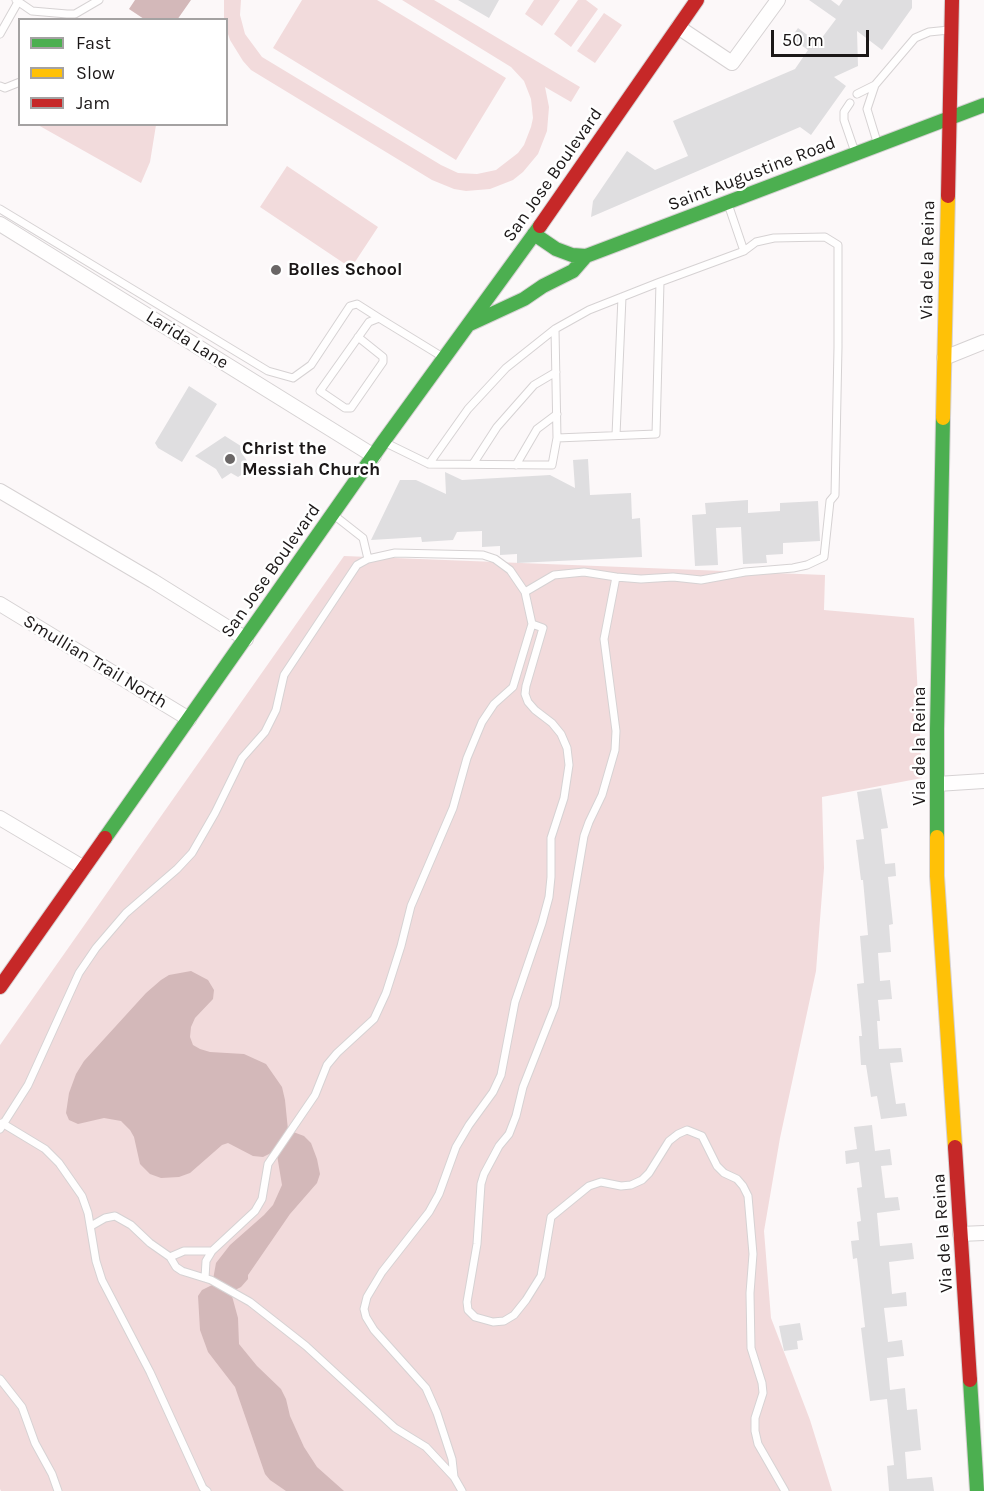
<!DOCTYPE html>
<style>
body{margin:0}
#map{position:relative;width:984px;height:1491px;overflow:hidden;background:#fcf8f9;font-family:Karla,sans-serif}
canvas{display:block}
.legend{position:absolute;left:18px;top:18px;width:210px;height:108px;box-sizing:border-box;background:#fff;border:2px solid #a4a2a2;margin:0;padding:8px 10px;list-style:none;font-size:18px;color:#1b1717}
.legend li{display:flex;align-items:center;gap:12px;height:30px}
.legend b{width:30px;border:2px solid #a4a2a2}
.scale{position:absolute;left:771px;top:30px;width:98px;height:27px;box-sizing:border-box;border:3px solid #1b1717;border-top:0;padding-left:8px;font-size:18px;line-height:21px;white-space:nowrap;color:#1b1717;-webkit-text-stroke:4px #fff;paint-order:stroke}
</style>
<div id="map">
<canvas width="984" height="1491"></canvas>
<ul class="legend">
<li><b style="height:8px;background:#4caf50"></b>Fast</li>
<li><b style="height:8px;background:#ffc107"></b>Slow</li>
<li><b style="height:8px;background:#c62828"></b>Jam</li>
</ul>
<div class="scale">50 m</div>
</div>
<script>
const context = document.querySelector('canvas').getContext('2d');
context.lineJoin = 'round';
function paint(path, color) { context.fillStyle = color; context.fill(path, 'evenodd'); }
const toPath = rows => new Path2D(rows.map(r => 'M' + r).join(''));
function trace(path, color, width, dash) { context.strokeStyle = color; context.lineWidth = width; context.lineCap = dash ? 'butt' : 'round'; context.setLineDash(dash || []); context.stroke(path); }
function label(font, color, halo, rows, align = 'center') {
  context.font = font + ' Karla,sans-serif'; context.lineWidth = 5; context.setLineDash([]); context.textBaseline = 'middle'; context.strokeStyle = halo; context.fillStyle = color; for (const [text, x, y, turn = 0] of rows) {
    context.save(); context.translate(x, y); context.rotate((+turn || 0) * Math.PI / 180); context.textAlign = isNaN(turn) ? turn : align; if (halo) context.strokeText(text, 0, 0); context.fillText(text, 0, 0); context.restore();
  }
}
paint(toPath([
 [224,0,241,0,240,15,245,34,262,57,441,165,458,173,477,174,496,170,518,153,524,145,531,127,533,118,531,99,524,81,511,67,402,0,434,0,580,87,571,102,545,87,549,107,547,131,538,154,523,172,513,180,490,189,466,191,454,189,432,180,251,70,243,61,230,40,227,31,226,20,224,19],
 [302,0,377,0,506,78,456,160,273,48],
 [534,0,560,0,542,26,525,14],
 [578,0,586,0,598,9,571,47,554,34],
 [604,13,622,25,595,63,577,51],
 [38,125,156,124,156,125,150,162,141,183],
 [287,166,378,227,351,268,260,207],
 [344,556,825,575,824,610,914,618,922,778,822,797,824,868,816,971,780,1138,764,1231,771,1318,810,1420,832,1491,1,1491,0,1489,0,1045]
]), '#f2dbdc');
paint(toPath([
 [135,0,191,0,177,20,144,19,129,9],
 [191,971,208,980,214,990,213,999,195,1018,191,1027,190,1037,193,1045,200,1049,210,1052,244,1054,266,1064,282,1087,285,1100,288,1130,304,1136,311,1143,317,1159,320,1174,317,1183,290,1214,248,1275,248,1279,241,1287,235,1290,232,1296,238,1318,239,1344,257,1366,281,1389,286,1399,290,1416,304,1447,317,1467,344,1491,286,1491,270,1480,265,1474,235,1387,208,1352,200,1330,198,1296,202,1290,212,1285,216,1263,230,1245,264,1215,273,1205,282,1185,277,1155,273,1152,263,1157,253,1156,228,1143,222,1145,190,1173,179,1177,161,1178,150,1174,140,1164,134,1137,130,1130,121,1121,104,1118,78,1124,69,1120,66,1113,69,1093,76,1074,84,1061,146,993,161,980,169,975]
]), '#d3b8b9');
paint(toPath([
 [458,0,499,0,489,18],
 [809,0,831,0,839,6,843,0,912,0,912,8,882,50,857,31,858,66,834,77,846,86,811,135,800,127,591,217,593,201,627,151,655,170,688,156,673,121,795,69,808,50,791,38,798,28,818,43,836,19],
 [189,386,217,404,182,462,158,448,155,443],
 [225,436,244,448,241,452,252,468,238,477,231,473,222,479,216,469,195,456],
 [588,459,590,495,631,493,632,519,640,518,642,557,517,563,517,554,500,555,500,546,482,547,482,531,457,532,453,540,422,542,421,537,371,540,400,480,416,480,446,494,445,472,462,480,550,475,575,488,573,460],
 [748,500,748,513,780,511,780,503,818,501,820,541,783,543,783,554,766,555,767,563,743,564,741,527,716,528,718,565,695,566,692,515,706,514,705,503],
 [881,788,888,828,881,829,885,864,895,863,896,876,888,877,893,924,889,925,891,952,878,953,880,981,890,980,892,999,878,1000,880,1021,877,1021,879,1049,901,1048,903,1062,890,1063,896,1104,905,1103,907,1116,881,1119,877,1096,871,1097,866,1065,861,1065,859,1036,862,1036,857,984,864,983,860,936,868,935,863,880,861,880,856,840,864,839,857,792],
 [872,1125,875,1151,890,1149,892,1165,881,1166,885,1198,898,1197,900,1210,877,1213,880,1246,912,1243,914,1259,889,1262,892,1294,906,1292,907,1306,884,1308,888,1342,902,1340,904,1356,887,1358,890,1390,905,1388,907,1410,917,1409,921,1450,905,1452,907,1479,932,1477,934,1491,889,1491,887,1466,894,1465,887,1399,870,1401,861,1328,865,1327,857,1258,853,1259,851,1241,859,1240,857,1222,861,1221,857,1188,862,1187,859,1162,846,1164,845,1151,857,1149,854,1127],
 [800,1323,803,1340,797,1341,798,1349,784,1351,779,1326]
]), '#dfdee0');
const lane = toPath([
 [16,0,32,11,67,14,75,14,99,0],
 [0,34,18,2],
 [0,86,5,88,20,82],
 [857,94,875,85],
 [850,103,844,112,844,120,855,152],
 [878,145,867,109,875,85,915,38,929,32,949,30],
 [0,209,268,371,293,378,311,365,350,306,357,304,379,318],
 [555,329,557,438],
 [358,337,383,357,383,362,351,408,345,408,320,391,369,322,379,318,441,356],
 [616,435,622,297],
 [386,443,429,464,552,465,557,438,656,434,660,282,744,251,728,204],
 [429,464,468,409,506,368,555,329,589,310,660,282],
 [473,464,497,427,534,385,556,372],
 [516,465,537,429,557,414],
 [335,516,363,538,368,559],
 [616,577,604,639,616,731,615,750,602,795,589,822,584,836,555,1006,523,1087,516,1116,509,1134,499,1146,484,1174,481,1184,477,1244,467,1302,468,1310,475,1317,493,1322,504,1321,514,1315,526,1300,541,1276,551,1217,589,1186,601,1182,621,1186,631,1185,642,1180,649,1173,669,1141,678,1134,687,1130,702,1136,717,1166,724,1173,737,1179,743,1186,748,1196,753,1254,750,1293,751,1348,762,1383,763,1393,755,1418,755,1431,758,1444,785,1491],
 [525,592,554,575,584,572,616,577,641,579,673,577,701,580,745,572,793,568,807,565,824,557,830,501,835,495,838,347,838,245,825,237,774,238,756,242,744,251],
 [2,1123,45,1149,59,1163,82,1196,88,1213,96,1261,102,1280,150,1372,203,1488,207,1491],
 [0,1129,28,1085,79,973,96,948,126,913,177,869,192,853,215,813,242,758,265,732,276,710,284,675,357,565,368,559,395,553,483,555,495,559,510,570,525,592,532,624,513,687,494,704,482,722,467,758,453,808,411,906,401,946,386,993,374,1019,337,1053,327,1065,315,1095,268,1164,262,1199,255,1211,212,1251,184,1251,170,1257],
 [91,1226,105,1218,115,1216,131,1225,150,1243,170,1257,176,1267,182,1271,211,1280,250,1302,306,1346,395,1428,426,1447,454,1477,462,1491],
 [205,1278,206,1261,212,1251],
 [0,1379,22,1407,35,1443,52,1474,58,1491],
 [454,1477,452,1459,437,1413,426,1388,374,1330,366,1317,364,1309,367,1297,382,1272,429,1212,439,1194,456,1147,469,1125,493,1092,501,1075,515,1002,542,923,549,897,551,877,551,838,564,798,569,765,567,748,561,734,552,723,535,710,528,702,525,694,526,686,543,628,532,624]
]);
const street = toPath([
 [678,27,732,63,778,0],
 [0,224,374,456],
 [944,358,984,342],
 [0,491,153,581,246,639],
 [0,604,189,719],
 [937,784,984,781],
 [0,818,84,868],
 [960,1234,984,1233]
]);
const fast = toPath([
 [534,234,556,249,572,255,586,256,984,105],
 [470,324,524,299,543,286,573,271,586,256],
 [937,837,937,729,943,418],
 [105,838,383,442,540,226],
 [970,1380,977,1491]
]);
const slow = toPath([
 [943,418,948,196],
 [937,837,937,876,955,1147]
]);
const jam = toPath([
 [948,196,952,0],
 [540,226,697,0],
 [0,987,105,838],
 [955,1147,970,1380]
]);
trace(lane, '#d6d2d3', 9);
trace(street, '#d6d2d3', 16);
trace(fast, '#d6d2d3', 16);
trace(slow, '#d6d2d3', 16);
trace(jam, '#d6d2d3', 16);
trace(lane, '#fffefe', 7);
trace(street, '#fffefe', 14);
trace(fast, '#4caf50', 14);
trace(slow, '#ffc107', 14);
trace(jam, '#c62828', 14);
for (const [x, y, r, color] of [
 [276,270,6,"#6a6666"],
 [230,459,6,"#6a6666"]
]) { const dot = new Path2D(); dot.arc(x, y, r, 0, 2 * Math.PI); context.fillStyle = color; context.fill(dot); trace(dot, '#fff', 2); }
label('18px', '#1b1717', '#fff', [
 ["Saint Augustine Road",752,174,-21],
 ["San Jose Boulevard",553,175,-55],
 ["Via de la Reina",928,260,-89],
 ["Larida Lane",187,340,32],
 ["San Jose Boulevard",271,571,-55],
 ["Smullian Trail North",95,662,31],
 ["Via de la Reina",920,746,-90],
 ["Via de la Reina",943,1233,-94]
]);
label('bold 18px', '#1b1717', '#fff', [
 ["Bolles School",288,270],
 ["Christ the",242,449],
 ["Messiah Church",242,470]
], 'left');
</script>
